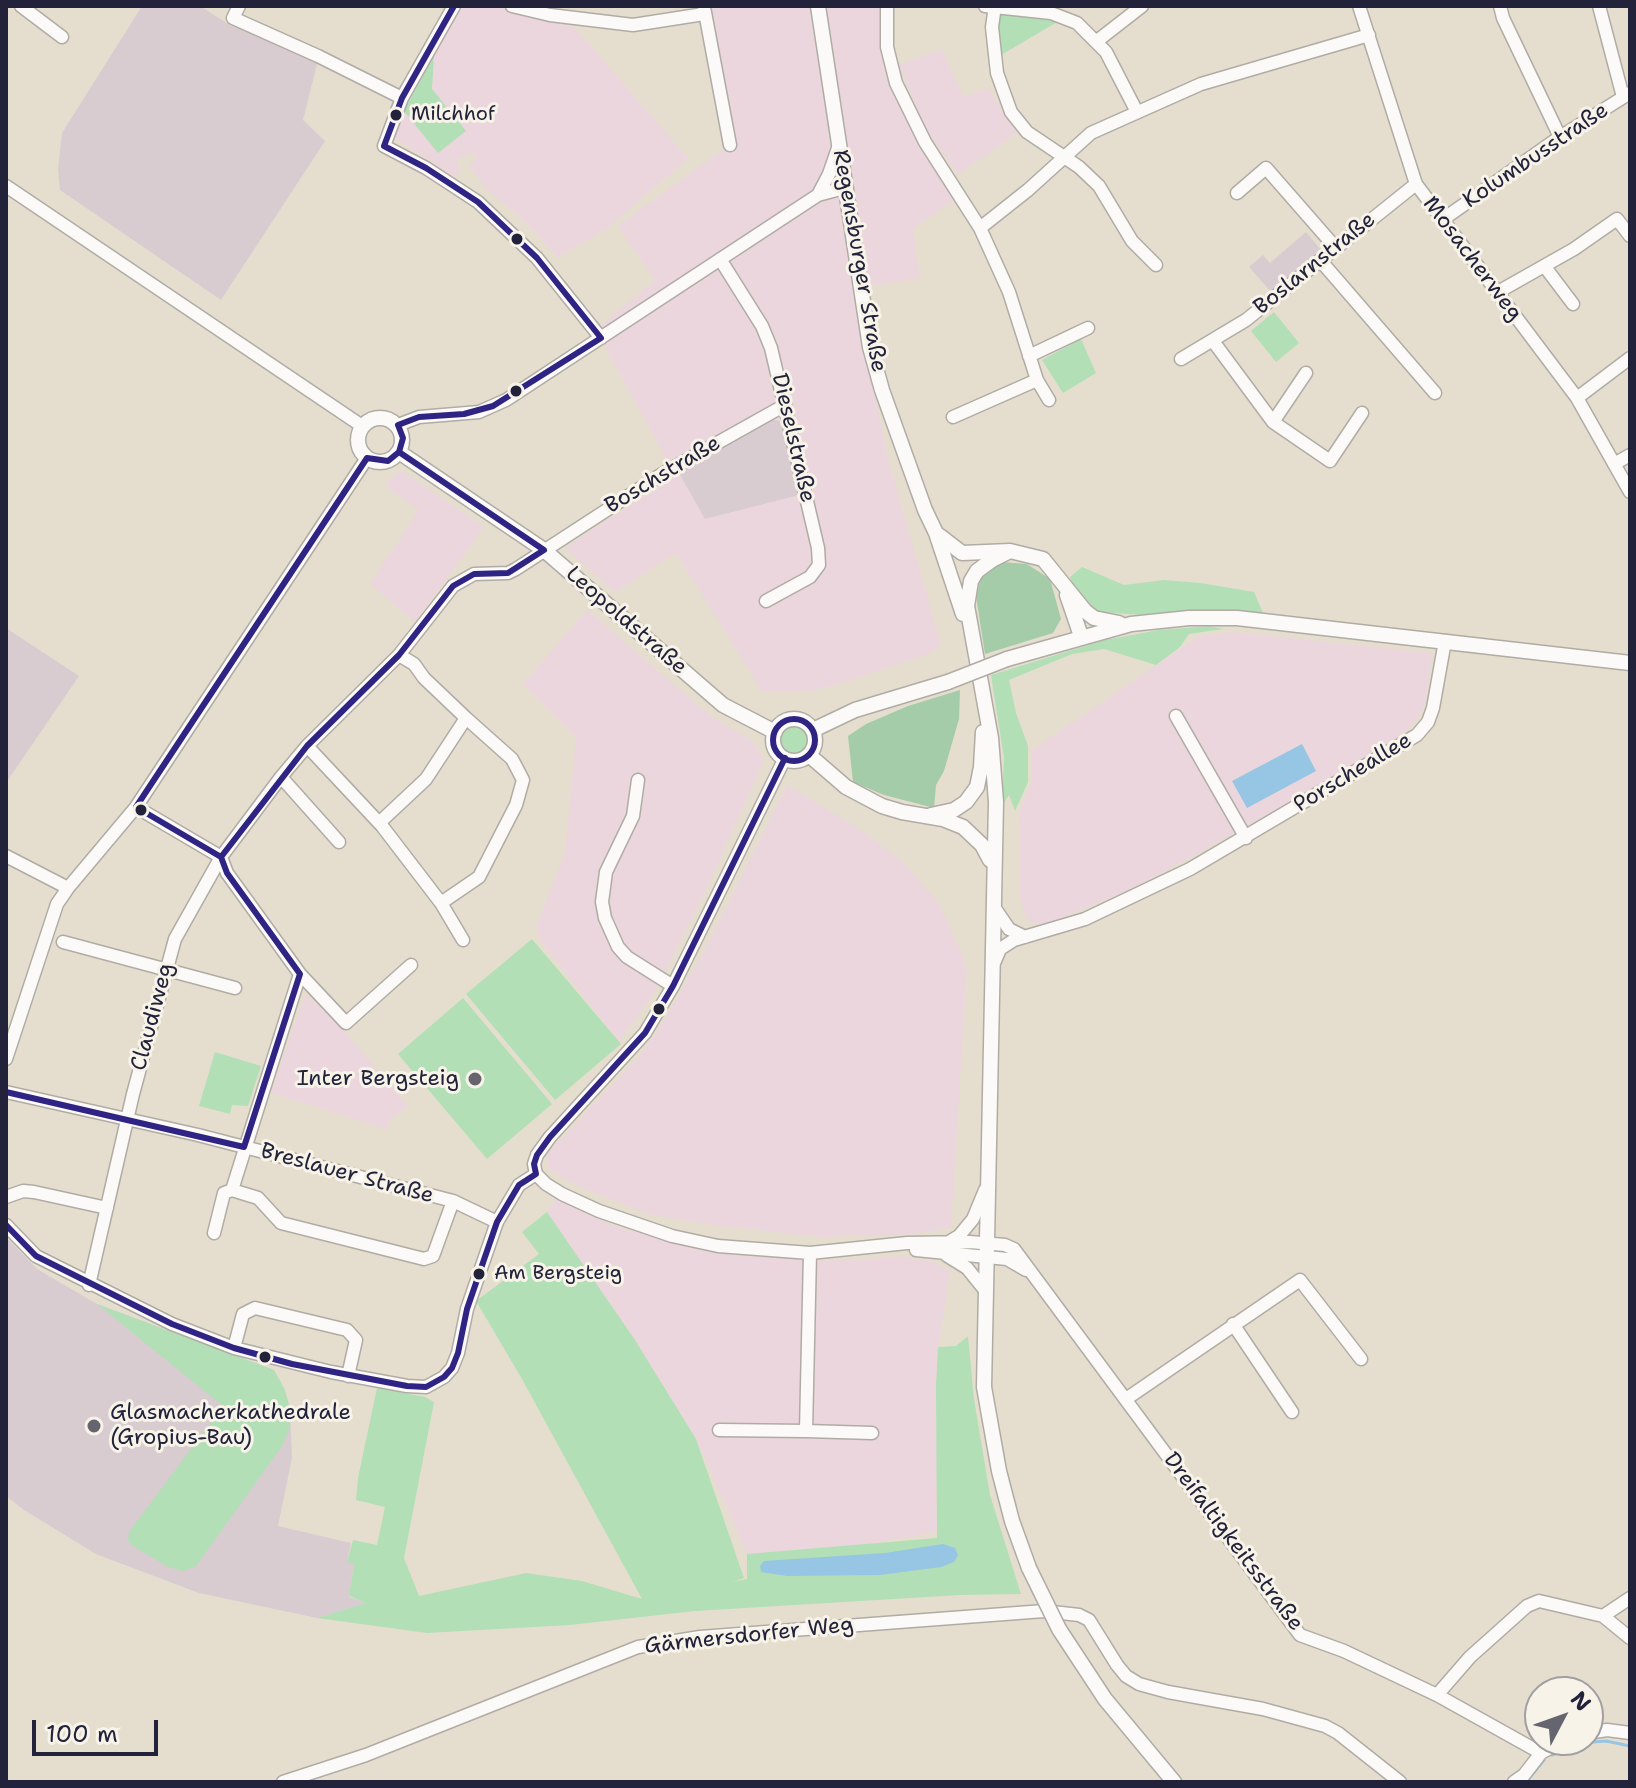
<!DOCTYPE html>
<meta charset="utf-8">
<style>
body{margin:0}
#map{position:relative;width:1636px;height:1788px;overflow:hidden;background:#e5dece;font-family:"Shantell Sans",sans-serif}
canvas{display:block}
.frame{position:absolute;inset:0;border:8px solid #22223b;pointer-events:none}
.north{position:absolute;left:1524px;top:1676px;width:80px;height:80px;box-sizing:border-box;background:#f7f3e8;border:2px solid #a29fa3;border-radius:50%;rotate:49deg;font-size:22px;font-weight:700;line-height:32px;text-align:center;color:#22223b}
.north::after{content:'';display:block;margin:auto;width:28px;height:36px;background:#66646e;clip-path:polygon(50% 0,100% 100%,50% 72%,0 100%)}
.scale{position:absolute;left:32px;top:1720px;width:126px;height:36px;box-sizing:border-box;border:4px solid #22223b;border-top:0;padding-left:10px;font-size:24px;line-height:28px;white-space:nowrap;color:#22223b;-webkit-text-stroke:6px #f7f3e8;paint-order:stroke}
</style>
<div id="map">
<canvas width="1636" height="1788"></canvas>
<div class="frame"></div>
<div class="north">N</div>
<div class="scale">100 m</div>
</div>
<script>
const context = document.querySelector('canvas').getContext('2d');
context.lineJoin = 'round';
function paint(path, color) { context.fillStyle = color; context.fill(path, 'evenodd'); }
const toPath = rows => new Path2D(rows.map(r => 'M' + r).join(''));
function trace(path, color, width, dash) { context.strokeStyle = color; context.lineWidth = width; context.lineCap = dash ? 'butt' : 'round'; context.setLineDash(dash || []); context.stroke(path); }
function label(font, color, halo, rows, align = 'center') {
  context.font = font + ' "Shantell Sans",sans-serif'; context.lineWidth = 6; context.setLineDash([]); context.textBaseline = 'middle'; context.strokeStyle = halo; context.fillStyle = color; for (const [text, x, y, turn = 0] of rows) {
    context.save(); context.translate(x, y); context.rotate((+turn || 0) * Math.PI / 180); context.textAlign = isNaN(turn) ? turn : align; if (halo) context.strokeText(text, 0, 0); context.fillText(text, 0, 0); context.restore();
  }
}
paint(toPath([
 [460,6,493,6,574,27,688,158,608,228,558,257,518,215,489,192,469,166,477,158,471,151,457,161,461,171,454,177,394,137,404,111,432,89,434,55],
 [709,6,882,6,886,66,958,197,913,229,920,278,855,289,887,455,941,645,927,654,849,681,808,692,762,691,676,553,615,592,565,548,675,475,596,330,655,280,618,226,733,142],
 [942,50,964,97,988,88,1017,133,958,175,924,126,899,64],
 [397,472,403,472,484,527,415,622,370,584,419,510,385,486],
 [587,610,713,718,753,741,764,761,703,896,654,993,619,1042,542,943,536,927,565,852,576,738,523,684],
 [1232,632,1432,653,1426,702,1421,713,1401,739,1204,850,1133,888,1056,920,1038,924,1027,919,1020,900,1019,812,1031,782,1031,751,1199,636],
 [787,785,861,830,902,861,939,903,962,955,967,971,966,984,951,1228,911,1234,820,1237,712,1225,647,1214,578,1186,547,1168,548,1153,637,1059,662,1024,703,953],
 [305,995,318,1004,347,1034,408,1106,391,1119,387,1129,271,1093],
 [556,1198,611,1225,675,1243,719,1252,822,1261,904,1257,934,1262,950,1271,938,1347,936,1390,937,1532,863,1545,747,1554,696,1438,635,1340,547,1212]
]), '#ead6dc');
paint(toPath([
 [142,6,200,6,230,25,318,60,303,120,325,141,221,300,60,190,58,170,62,133],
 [1306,232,1322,251,1272,293,1249,267,1263,255,1270,263],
 [771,419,782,422,799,495,705,519,679,473],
 [6,628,79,676,6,783],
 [6,1237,37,1269,97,1304,274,1370,284,1388,290,1408,292,1458,278,1526,351,1543,347,1561,354,1564,349,1597,367,1603,317,1618,199,1593,96,1554,24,1510,6,1496]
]), '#d8ccd1');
paint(toPath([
 [996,8,1064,18,996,58],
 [434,55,432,89,466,131,438,153,404,111],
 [1274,312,1299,343,1276,362,1251,331],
 [1081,339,1096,373,1063,393,1042,360],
 [1082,567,1124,585,1164,580,1200,583,1254,592,1263,613,1143,615,1099,612,1076,592,1070,577],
 [1210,626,1223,629,1189,634,1180,647,1156,665,1104,649,1072,654,1009,680,1016,713,1028,746,1028,782,1015,811,1009,795,1002,805,1004,758,991,675,1105,640,1159,630],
 '780 740a15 15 0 1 1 30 0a15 15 0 1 1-30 0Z',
 [532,939,621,1044,555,1100,466,994],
 [463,998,552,1104,487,1159,398,1054],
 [215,1052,261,1066,248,1106,232,1105,230,1114,199,1106],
 [547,1212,635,1340,696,1439,744,1578,733,1582,747,1579,747,1554,937,1538,936,1387,938,1347,956,1346,968,1336,974,1399,990,1495,1021,1594,960,1595,695,1611,570,1625,427,1633,317,1618,366,1603,349,1596,354,1564,347,1562,353,1540,377,1545,385,1507,356,1500,358,1478,377,1388,425,1397,434,1402,404,1558,419,1596,526,1573,582,1581,642,1599,522,1379,476,1301,539,1254,522,1232],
 [97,1304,274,1370,284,1388,290,1408,290,1428,282,1446,196,1566,183,1571,168,1567,133,1546,128,1541,129,1532,223,1406]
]), '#b2dfb6');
paint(toPath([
 [1001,562,1027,564,1050,579,1061,619,1053,633,985,654,976,596,982,575],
 [960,690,959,719,944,771,936,785,934,808,884,795,853,782,848,736,866,724,908,706]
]), '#a4cca8');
paint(toPath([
 [1302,744,1316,771,1247,808,1232,781],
 [943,1544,955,1548,958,1555,954,1562,941,1567,880,1575,787,1576,761,1572,760,1566,764,1561,885,1553]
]), '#96c6e3');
trace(toPath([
 [1552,1755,1581,1743,1606,1741,1630,1746],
 [1526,1782,1544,1760]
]), '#96c6e3', 3);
const minor = toPath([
 [21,6,62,37],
 [239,6,233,18,318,56,402,98],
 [454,6,402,98,384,146,426,168,478,202,537,258,601,338],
 [512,6,550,15,633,25,704,14],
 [887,6,887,47,896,83,925,142,980,228,1009,292,1037,380,1049,400],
 [985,6,1051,13,1077,23,1106,52,1137,112],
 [995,6,992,27,997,73,1011,112,1027,132,1079,167,1099,186,1132,241,1156,265],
 [1359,6,1416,184,1577,398,1630,492],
 [1500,6,1503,18,1560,137],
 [1599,6,1623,97],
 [704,7,730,145],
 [1097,41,1142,6],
 [6,186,362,426],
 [1237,193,1266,168,1335,247],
 [818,195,829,174,838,148],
 [1442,220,1560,137,1630,93],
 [980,228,1028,190,1091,133,1201,84,1369,35],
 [720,259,762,326,771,348,818,548,819,565,810,577,766,601],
 [1320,260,1435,393],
 [1545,267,1573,304],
 [1498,292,1574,249,1617,219,1630,236],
 [1213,341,1273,422,1330,461,1362,413],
 [1029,356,1088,328],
 [1181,359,1246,320,1416,184],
 [1577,398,1630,358],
 [953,417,1037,380],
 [1273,422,1306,373],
 [398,425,419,417,479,412,506,400,818,195,844,188],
 [1614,464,1630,455],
 [1176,716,1246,838],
 [307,746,382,826,441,903,463,940],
 [281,777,339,842],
 [638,780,633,816,606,872,602,902,605,918,618,947,627,957,673,986],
 [136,807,221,857,227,873,300,974,346,1023,411,965],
 [379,823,426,779,466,718,424,678,414,664,399,655],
 [6,856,68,888],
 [441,903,479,877,516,805,523,780,512,759,466,718],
 [994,907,1009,929,1025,937],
 [63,942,235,988],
 [995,961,1000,949,1014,940,1085,919,1190,869,1417,735,1428,722,1433,708,1445,641],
 [6,1059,57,904,68,888,136,807,367,458],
 [6,1092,198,1135,453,1201,497,1222],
 [536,1174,546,1184,562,1194,599,1211,672,1236,718,1246,810,1253,907,1243,970,1242,1005,1245,1014,1249,1300,1635,1344,1651,1437,1695,1541,1753],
 [536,1174,534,1164,537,1155,550,1137,645,1033,673,986,785,758],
 [232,1190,258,1198,281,1223,424,1259,433,1256,453,1201],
 [6,1197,23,1191,34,1192,107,1208],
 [6,1225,36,1256,172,1324,234,1348,331,1372,407,1386,426,1387,444,1377,452,1368,458,1353,467,1309,497,1222,519,1185,536,1174],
 [214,1233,224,1193,232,1190,300,974],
 [949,1242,959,1236,973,1219,985,1190],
 [916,1250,1007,1259,1026,1270],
 [810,1253,806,1431,872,1433],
 [946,1255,967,1268,984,1289],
 [89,1285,133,1094,175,939,221,857,281,777,307,746,399,655,453,586,474,574,508,573,516,569,662,474,785,405],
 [1233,1324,1292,1412],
 [234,1348,243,1314,255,1308,347,1330,356,1340,348,1376],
 [1126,1399,1300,1280,1361,1359],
 [719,1430,806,1431],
 [1603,1616,1630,1598],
 [1437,1695,1470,1657,1527,1606,1539,1601,1603,1616,1630,1638],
 [1588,1733,1607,1730,1630,1733],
 [283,1782,366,1755,638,1647,700,1637,1044,1611,1079,1615,1089,1620,1117,1665,1126,1676,1139,1684,1168,1692,1263,1709,1325,1726,1338,1733,1400,1782],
 [1514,1782,1524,1775,1541,1753,1565,1740]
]);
const major = toPath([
 [818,6,870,347,882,390,925,510,936,533,963,614],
 '358 440a22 22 0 1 1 44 0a22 22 0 1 1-44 0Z',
 [399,452,544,550,723,705,775,732],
 [940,536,962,553,1010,551,1043,559,1085,611,1094,618,1119,623],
 [1010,551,992,560,977,571,971,581,967,606,991,738,996,802,984,1387,999,1471,1012,1521,1029,1568],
 [1067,595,1081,636],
 [1007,659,1131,624,1189,618,1237,618,1630,663],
 '773 740a21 21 0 1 1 42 0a21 21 0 1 1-42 0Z',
 [813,730,855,710,948,682],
 [809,755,846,787,882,806,902,812,943,819,963,827,982,845,990,860],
 [931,815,954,810,966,802,977,787,981,767,983,732],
 [1059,1629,1105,1699,1174,1782]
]);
trace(minor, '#b0aca5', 15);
trace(major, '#b0aca5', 17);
trace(minor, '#fbfaf8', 12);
trace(major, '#fbfaf8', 14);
const majorBridge = toPath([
 [948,682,1007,659],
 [1029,1568,1059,1629]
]);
trace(majorBridge, '#b0aca5', 17, []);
trace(majorBridge, '#fbfaf8', 14);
trace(toPath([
 '773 740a21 21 0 1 1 42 0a21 21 0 1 1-42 0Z',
 [221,857,307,746,399,655,453,586,474,574,508,573,544,550,399,452],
 [6,1092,244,1147,300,974,227,873,221,857,136,807,367,458,388,461,399,452,403,438,398,425,419,417,464,414,493,406,601,338,537,258,478,202,426,168,384,146,402,98,454,6],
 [6,1225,36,1256,172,1324,234,1348,292,1364,407,1386,426,1387,444,1377,452,1368,458,1353,467,1309,497,1222,519,1185,536,1174,534,1164,537,1155,550,1137,645,1033,673,986,785,758]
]), '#2f2483', 6);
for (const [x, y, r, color] of [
 [396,115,7,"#22223b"],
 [517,239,7,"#22223b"],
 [516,391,7,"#22223b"],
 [141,810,7,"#22223b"],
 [659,1009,7,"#22223b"],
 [475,1079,8,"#66646e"],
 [479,1274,7,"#22223b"],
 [265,1357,7,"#22223b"],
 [94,1426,8,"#66646e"]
]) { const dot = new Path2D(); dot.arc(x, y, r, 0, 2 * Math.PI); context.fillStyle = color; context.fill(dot); trace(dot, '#f7f3e8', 3); }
label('20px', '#22223b', '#f7f3e8', [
 ["Milchhof",411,115],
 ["Am Bergsteig",494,1274]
], 'left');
label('22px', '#22223b', '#f7f3e8', [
 ["Kolumbusstraße",1536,156,-34],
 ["Mosacherweg",1472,259,53],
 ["Regensburger Straße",859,261,80],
 ["Boslarnstraße",1315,264,-39],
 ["Dieselstraße",793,438,77],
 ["Boschstraße",663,475,-31],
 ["Leopoldstraße",626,621,41],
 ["Porscheallee",1353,773,-31],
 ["Claudiweg",153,1017,-75],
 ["Breslauer Straße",347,1174,15],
 ["Dreifaltigkeitsstraße",1233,1542,53],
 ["Gärmersdorfer Weg",749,1636,-6]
]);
label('22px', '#22223b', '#f7f3e8', [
 ["Inter Bergsteig",459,1079],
 ["Glasmacherkathedrale",110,1413,"left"],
 ["(Gropius-Bau)",110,1438,"left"]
], 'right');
</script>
